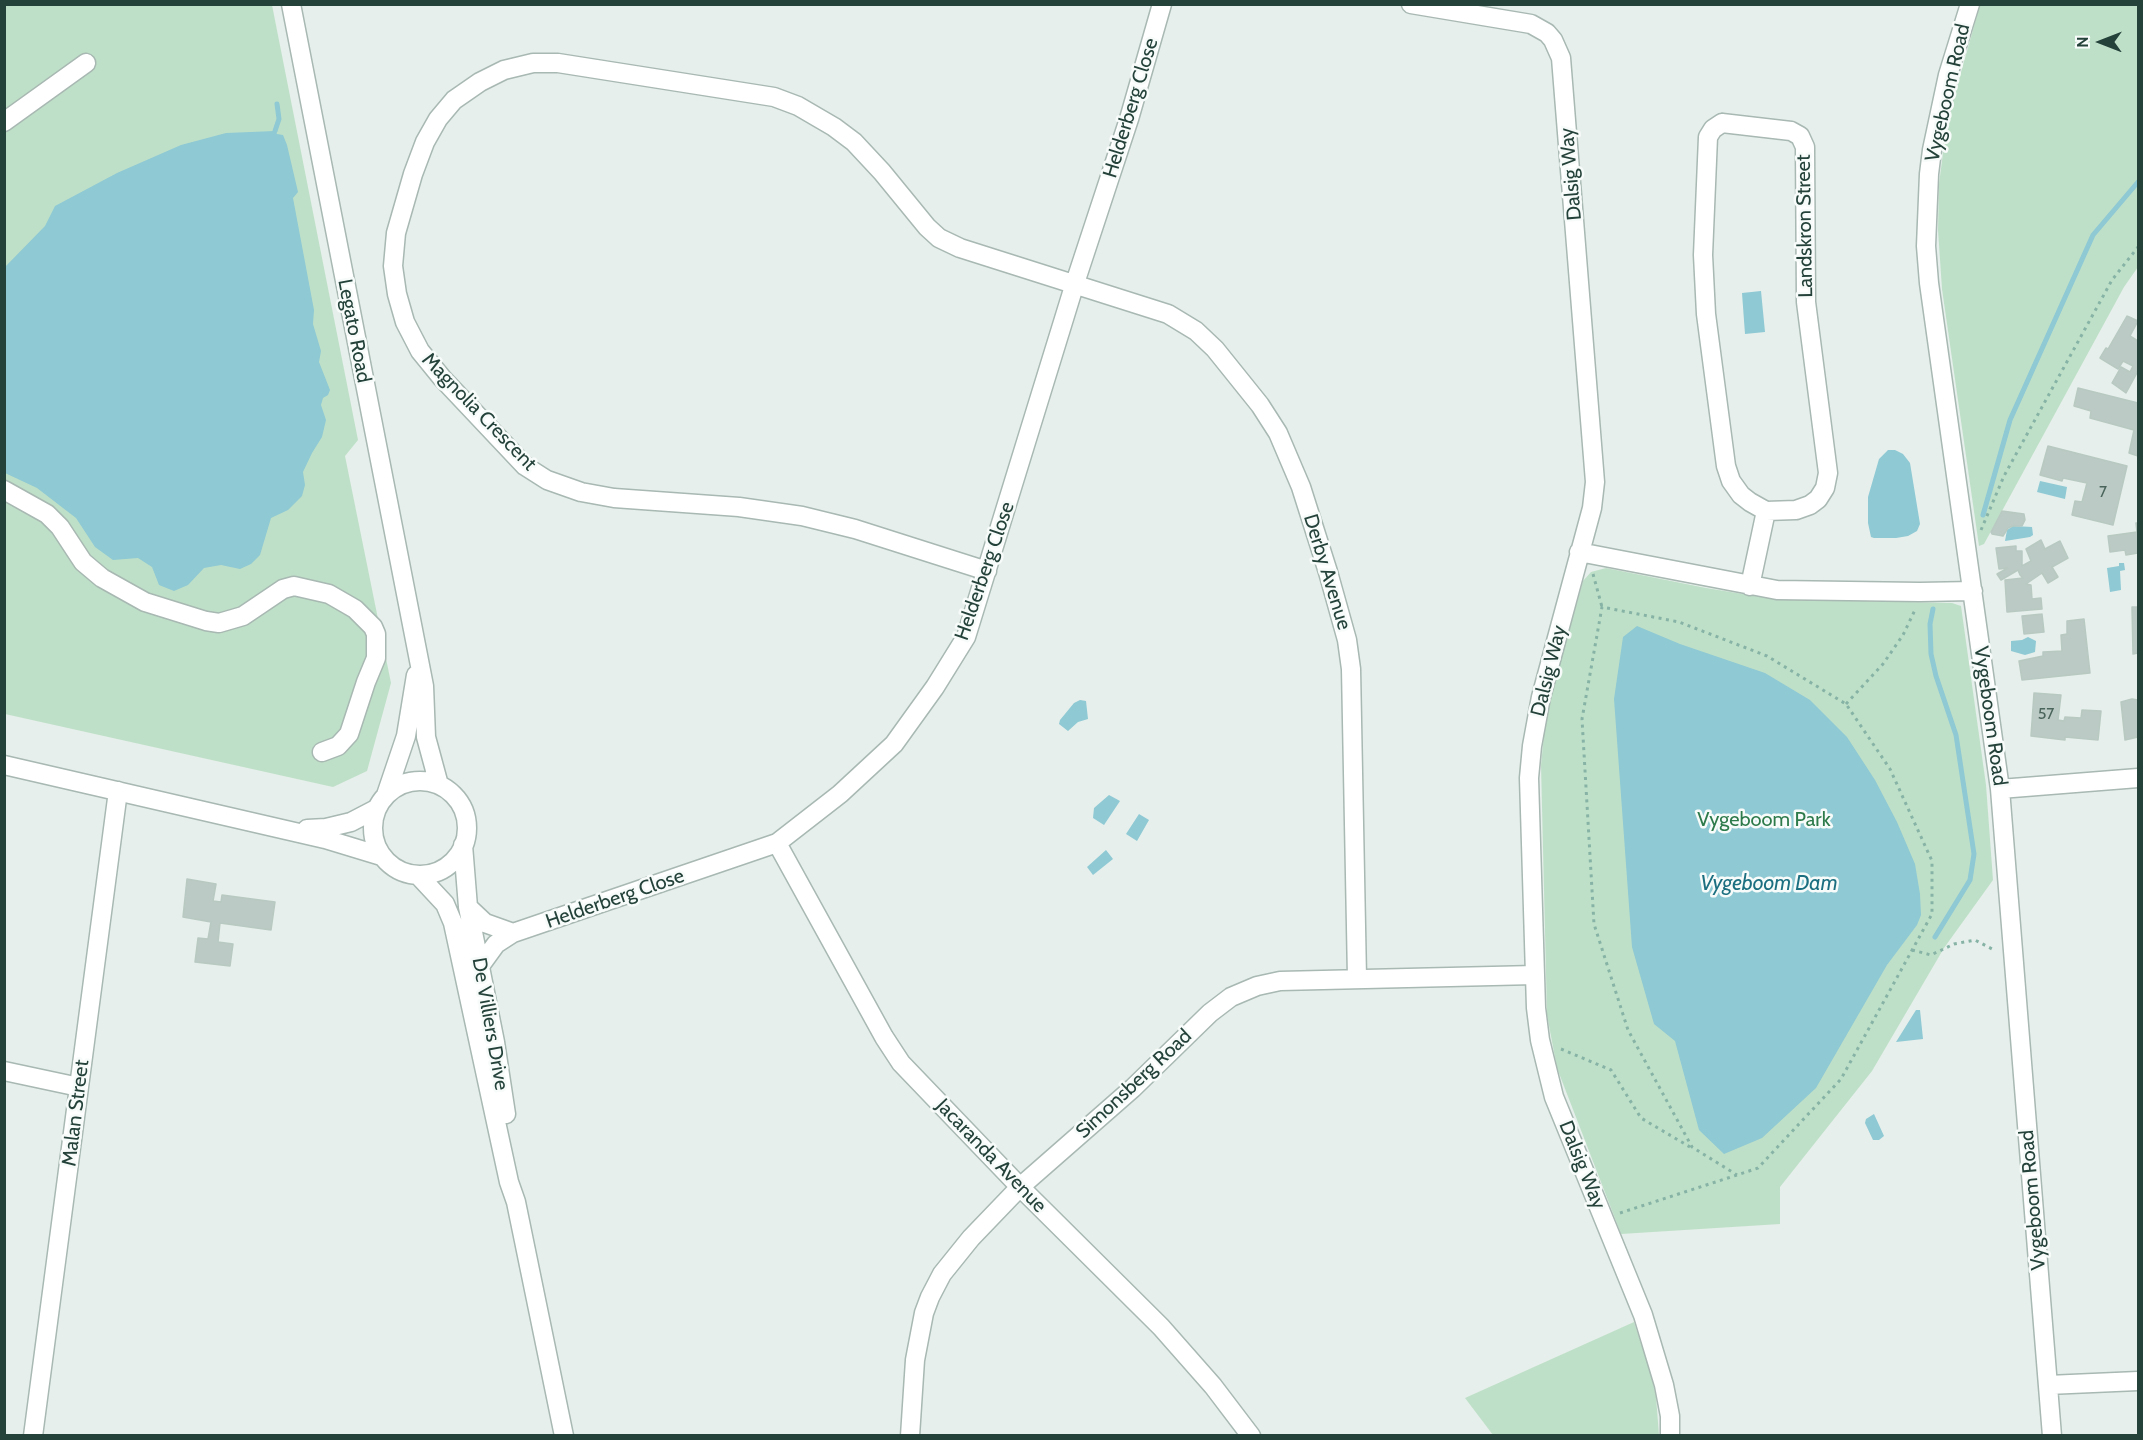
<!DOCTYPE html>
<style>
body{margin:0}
#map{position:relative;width:2143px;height:1440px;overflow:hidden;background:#e6efeb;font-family:Cabin,sans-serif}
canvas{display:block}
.frame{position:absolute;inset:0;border:6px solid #24423a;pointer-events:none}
.north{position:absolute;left:2071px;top:12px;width:60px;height:60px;-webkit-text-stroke:4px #f7fbf9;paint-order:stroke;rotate:270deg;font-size:16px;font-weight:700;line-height:24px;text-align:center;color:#24423a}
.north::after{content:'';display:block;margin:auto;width:21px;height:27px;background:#24423a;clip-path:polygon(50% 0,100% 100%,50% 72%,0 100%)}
</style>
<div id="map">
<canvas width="2143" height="1440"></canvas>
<div class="frame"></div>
<div class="north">N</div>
</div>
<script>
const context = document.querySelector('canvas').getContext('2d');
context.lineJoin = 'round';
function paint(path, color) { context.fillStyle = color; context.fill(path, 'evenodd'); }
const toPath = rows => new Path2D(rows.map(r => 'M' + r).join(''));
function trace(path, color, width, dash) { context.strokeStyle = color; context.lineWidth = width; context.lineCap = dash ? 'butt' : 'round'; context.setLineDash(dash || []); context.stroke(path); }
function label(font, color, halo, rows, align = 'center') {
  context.font = font + ' Cabin,sans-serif'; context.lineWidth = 5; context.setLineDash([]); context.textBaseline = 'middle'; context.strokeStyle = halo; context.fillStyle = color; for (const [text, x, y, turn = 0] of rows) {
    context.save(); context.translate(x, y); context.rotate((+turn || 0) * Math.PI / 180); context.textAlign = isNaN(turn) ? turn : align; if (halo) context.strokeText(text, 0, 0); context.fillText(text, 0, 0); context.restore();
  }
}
paint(toPath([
 [5,5,272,5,358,440,345,456,391,683,367,771,333,787,5,714],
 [1980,5,2138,5,2138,267,2124,287,1984,544,1979,546,1942,289,1938,230,1939,184,1947,122],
 [1606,568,1706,588,1774,599,1952,603,1961,606,1986,785,1993,880,1944,948,1872,1071,1780,1187,1780,1224,1621,1234,1557,1068,1547,1015,1541,765,1546,714,1583,581,1591,572],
 [1634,1322,1651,1374,1656,1397,1659,1435,1493,1435,1465,1398]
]), '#bfe0c8');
paint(toPath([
 [275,131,277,134,283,135,287,145,298,192,293,198,314,310,313,324,321,351,319,362,330,390,328,395,323,398,321,405,326,420,322,437,312,453,303,472,305,485,302,496,288,510,271,518,260,555,251,564,240,569,221,565,204,568,188,585,174,591,159,585,152,567,138,558,113,560,95,547,76,518,37,488,5,473,5,267,45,226,55,206,117,173,181,145,226,133],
 [1761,291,1765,332,1745,334,1742,293],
 [1888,450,1895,450,1903,454,1910,463,1920,524,1917,531,1908,536,1896,538,1874,538,1871,537,1868,523,1868,497,1879,459],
 [2040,481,2067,487,2065,499,2037,492],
 [2013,526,2032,527,2033,535,2030,537,2005,541,2007,530],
 [2119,563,2124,563,2125,570,2120,571,2121,590,2110,592,2107,568,2119,566],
 [1637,626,1680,644,1765,673,1810,700,1847,737,1875,780,1897,822,1915,864,1920,894,1921,915,1917,925,1887,965,1816,1088,1762,1138,1724,1154,1699,1130,1675,1041,1654,1024,1632,947,1614,699,1623,637],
 [2028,637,2036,641,2035,652,2025,655,2011,651,2011,641,2022,640],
 [1080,700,1086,701,1088,719,1078,722,1068,731,1059,724,1060,720,1074,703],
 [1109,795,1120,801,1104,825,1093,818,1094,808],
 [1139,814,1149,820,1137,841,1126,834],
 [1106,850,1113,859,1093,875,1087,867],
 [1916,1010,1920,1010,1923,1039,1896,1042],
 [1874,1114,1884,1136,1879,1140,1873,1140,1865,1123,1866,1119]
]), '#8ec9d4');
trace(toPath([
 [275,131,279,119,277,104],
 [1983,515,2010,420,2093,235,2138,182],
 [1933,609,1930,624,1931,654,1936,676,1956,735,1974,854,1970,880,1935,937]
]), '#8ec9d4', 5);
const building = toPath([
 [2127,316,2138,321,2130,336,2138,341,2138,371,2126,393,2112,383,2121,367,2130,372,2133,366,2123,361,2118,369,2100,358,2106,348,2108,349,2127,316],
 [2078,388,2138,403,2138,456,2129,453,2134,430,2090,418,2091,411,2074,406,2078,388],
 [2048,446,2127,466,2113,525,2072,515,2075,501,2082,502,2087,483,2063,478,2062,481,2040,475,2048,446],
 [2002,511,2024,514,2025,520,2022,526,2013,526,2008,528,2003,536,1992,534,1991,532,2002,511],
 [2136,523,2138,523,2138,553,2126,555,2125,550,2110,552,2108,536,2137,532,2136,523],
 [2041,540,2045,549,2060,541,2068,558,2052,567,2058,577,2048,583,2042,573,2026,584,2031,585,2032,599,2041,598,2042,609,2007,612,2005,580,2023,578,2020,575,2018,570,2001,580,1997,574,2008,568,1999,569,1996,548,2016,546,2016,551,2022,551,2022,566,2031,561,2026,549,2041,540],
 [2132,607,2138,607,2138,653,2133,654,2132,607],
 [2042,614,2044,632,2024,634,2022,616,2042,614],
 [2084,619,2090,673,2022,680,2019,661,2043,656,2043,652,2062,651,2061,635,2067,634,2067,621,2084,619],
 [2034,693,2061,695,2058,720,2064,721,2065,717,2081,718,2082,710,2101,711,2098,740,2065,737,2065,740,2031,736,2034,693],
 [2132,699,2138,700,2138,737,2125,740,2121,702,2132,699],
 [187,879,216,884,213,901,221,902,222,895,275,902,271,930,220,923,218,942,233,944,230,966,195,962,198,938,208,939,211,922,183,917,187,879]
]);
paint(building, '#bbcac4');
trace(building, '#b8c9c2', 1.5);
const minor = toPath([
 [291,4,424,686,426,737,439,785],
 [1411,4,1531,24,1547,33,1553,40,1561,58,1595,482,1592,508,1541,697,1532,746,1529,778,1536,1008,1540,1040,1554,1097,1643,1315,1664,1385,1670,1416,1670,1436],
 [1970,4,1948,75,1932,150,1929,174,1926,246,1929,283,2000,789,2052,1436],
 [4,122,86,63],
 [1722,123,1791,131,1800,136,1805,147,1806,302,1828,473,1825,488,1818,499,1810,505,1796,510,1766,511,1750,502,1741,495,1731,481,1726,466,1706,314,1703,255,1708,137,1713,129,1722,123],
 [4,490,47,514,60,527,83,562,102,578,145,602,206,621,219,623,243,616,283,589,294,586,329,594,355,609,373,627,376,634,376,658,366,682,349,734,338,746,322,752],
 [1579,552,1777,590,1920,592,1973,591],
 [987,571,855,529,802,516,739,507,614,498,581,492,547,480,525,466,442,378,420,351,405,322,397,294,393,266,396,233,413,174,425,142,438,119,454,100,480,82,504,70,533,63,558,63,774,97,798,106,834,127,854,142,882,172,927,227,939,238,960,248,1168,314,1196,331,1215,349,1260,405,1278,433,1301,487,1328,572,1347,640,1351,669,1357,978],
 [1750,586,1766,511],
 [4,765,325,839,381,856],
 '373 828a47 47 0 1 1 94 0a47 47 0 1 1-94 0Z',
 [2000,789,2138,778],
 [386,795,406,736,416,675],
 [307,829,326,828,351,822,376,809],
 [777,843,884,1037,901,1063,1020,1187,1161,1327,1213,1386,1251,1436],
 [463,845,468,907,495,1042,506,1114],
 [418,875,445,904,453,923,509,1182,516,1202,564,1436],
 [468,907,485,923,513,933],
 [480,966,496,944,513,933,777,843,840,794,894,744,935,687,966,637,1075,283,1129,119,1162,4],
 [4,1071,79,1087],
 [2048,1385,2138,1381],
 [33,1436,118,791],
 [910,1436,915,1360,924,1313,930,1297,942,1274,971,1238,1020,1187,1133,1088,1210,1013,1231,997,1257,986,1280,981,1535,975]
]);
trace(minor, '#a8b8b2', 21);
trace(toPath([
 [1981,530,2004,476,2112,280,2138,247],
 [1593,574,1602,607],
 [1846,704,1883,664,1903,635,1915,610],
 [1912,950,1931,955,1954,944,1975,940,1994,950],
 [1561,1049,1611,1070,1641,1118,1690,1147],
 [1620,1213,1737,1175,1758,1168,1841,1079,1932,914,1932,861,1890,769,1846,704,1767,656,1679,622,1602,607,1582,719,1594,924,1628,1030,1692,1147,1737,1175]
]), '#86b3a5', 3, [3, 4.5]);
trace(minor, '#fff', 18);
label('16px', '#4a645c', null, [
 ["7",2103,492],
 ["57",2046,714]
]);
label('20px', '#24423a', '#f7fbf9', [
 ["Vygeboom Road",1948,93,-77],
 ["Helderberg Close",1131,108,-73],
 ["Dalsig Way",1571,174,-95],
 ["Landskron Street",1805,226,-91],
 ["Legato Road",354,331,79],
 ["Magnolia Crescent",479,412,46],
 ["Helderberg Close",985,571,-71],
 ["Derby Avenue",1327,572,73],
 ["Dalsig Way",1549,671,-76],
 ["Vygeboom Road",1990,716,82],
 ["Helderberg Close",615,899,-19],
 ["De Villiers Drive",490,1024,80],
 ["Simonsberg Road",1134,1084,-43],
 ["Malan Street",76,1113,-83],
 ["Jacaranda Avenue",991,1156,46],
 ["Dalsig Way",1582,1165,68],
 ["Vygeboom Road",2033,1200,-95]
]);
label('20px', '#2d7a4b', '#f7fbf9', [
 ["Vygeboom Park",1764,820]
]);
label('italic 21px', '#1c6f80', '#f7fbf9', [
 ["Vygeboom Dam",1769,884]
]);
</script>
